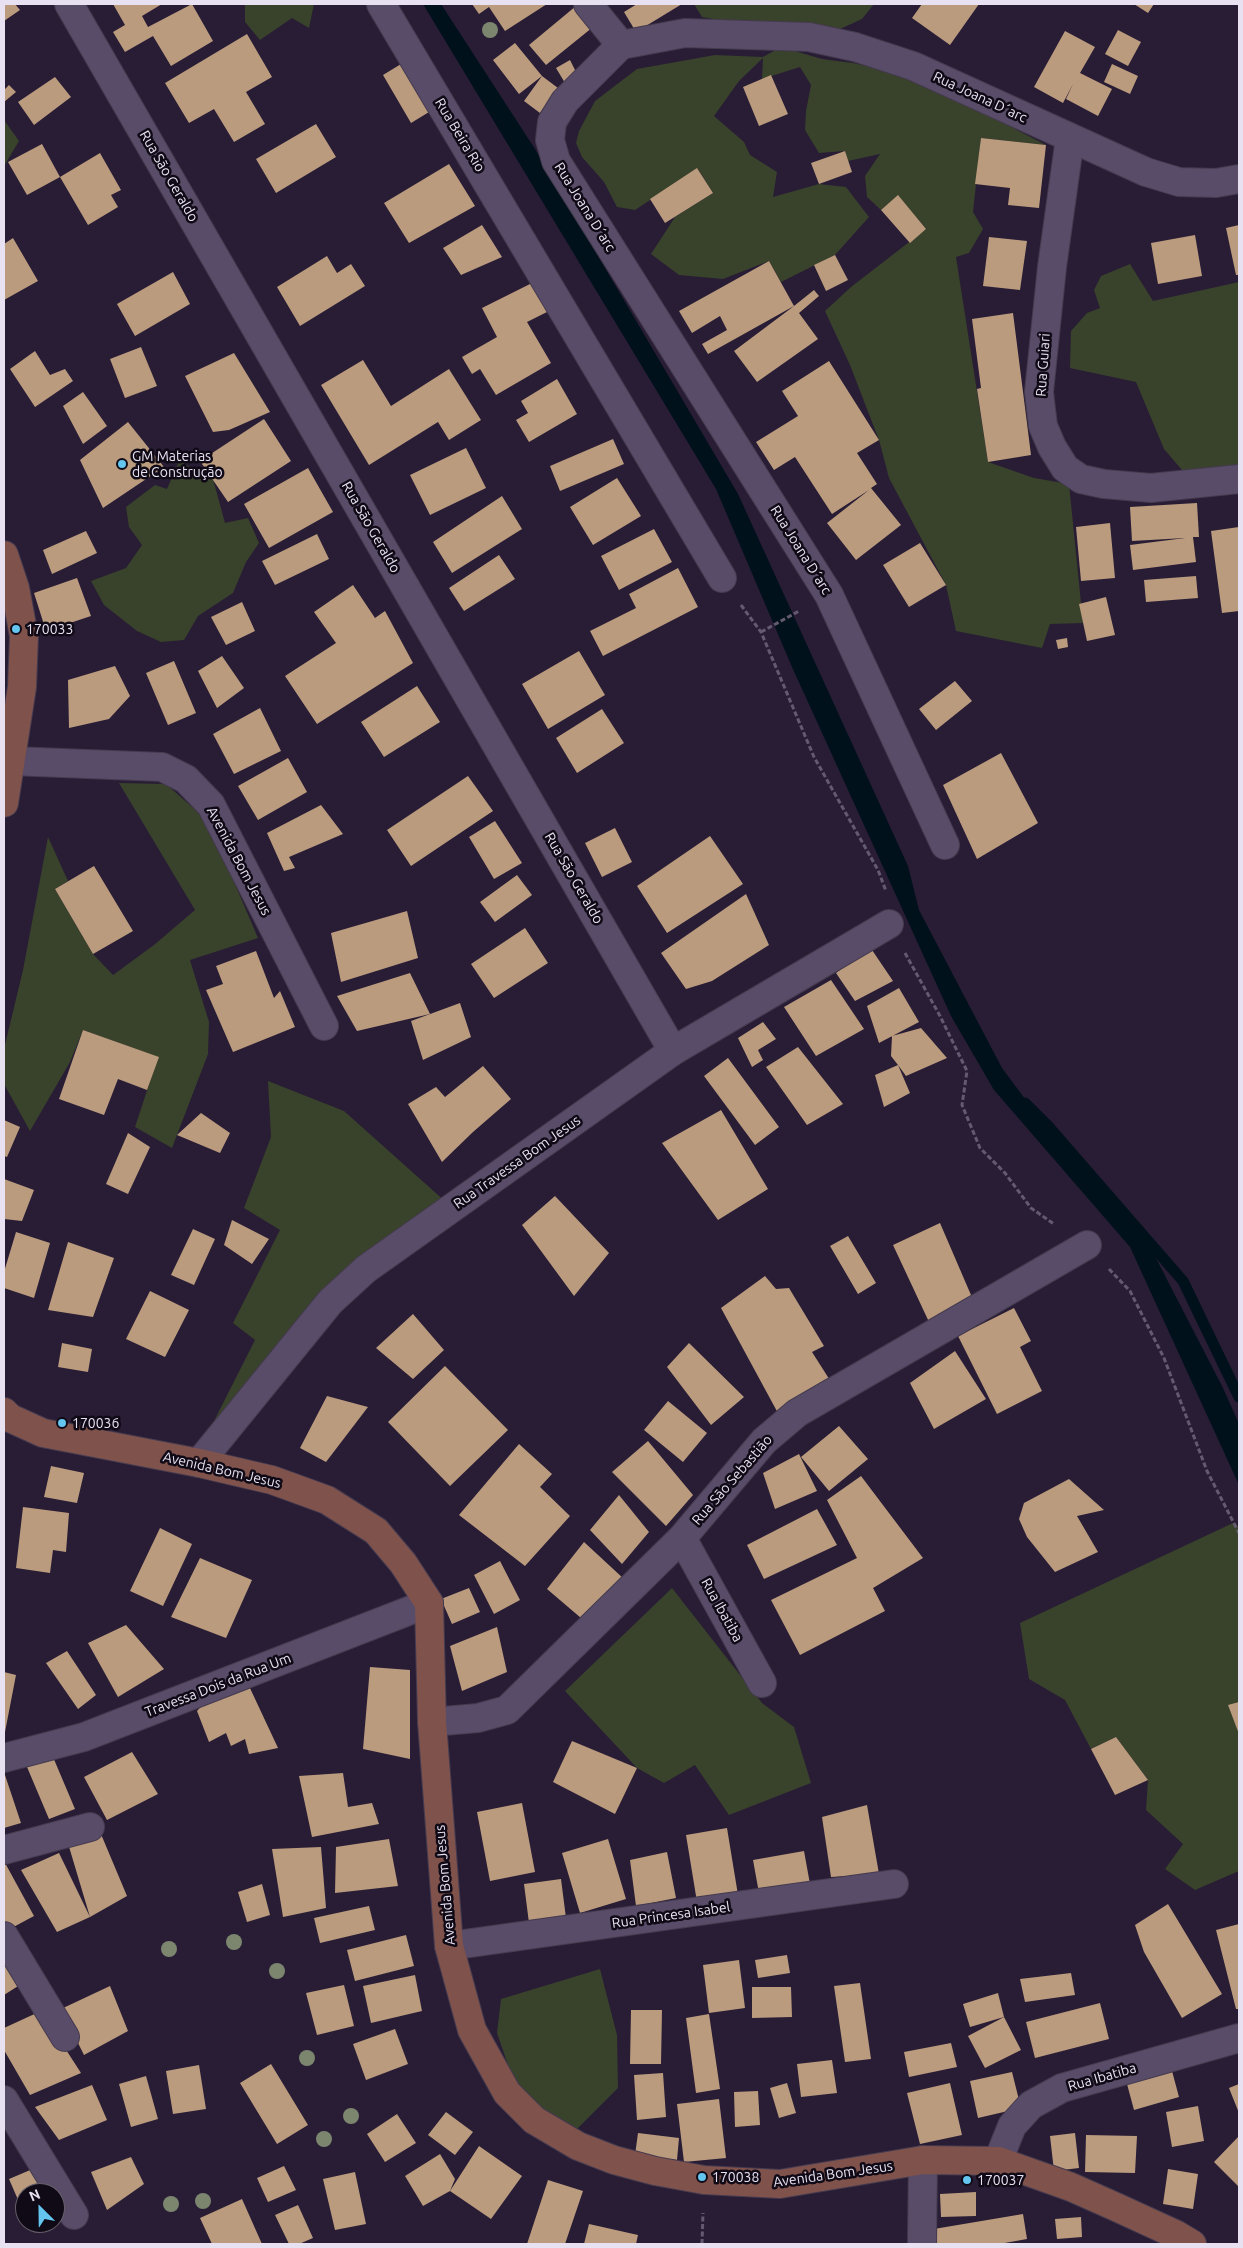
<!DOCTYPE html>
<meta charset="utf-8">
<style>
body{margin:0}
#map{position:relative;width:1243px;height:2248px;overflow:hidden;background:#281d35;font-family:Ubuntu,sans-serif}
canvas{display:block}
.frame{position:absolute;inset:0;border:5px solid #e8e1f2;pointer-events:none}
.north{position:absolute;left:15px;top:2183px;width:50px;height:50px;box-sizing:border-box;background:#0f0a15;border:1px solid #66606d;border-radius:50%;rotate:337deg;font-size:14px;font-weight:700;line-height:20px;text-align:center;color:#e8e1f2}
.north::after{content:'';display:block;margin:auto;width:18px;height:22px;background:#64c5ee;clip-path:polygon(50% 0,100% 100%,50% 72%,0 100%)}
</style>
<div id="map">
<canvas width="1243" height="2248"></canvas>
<div class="frame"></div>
<div class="north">N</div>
</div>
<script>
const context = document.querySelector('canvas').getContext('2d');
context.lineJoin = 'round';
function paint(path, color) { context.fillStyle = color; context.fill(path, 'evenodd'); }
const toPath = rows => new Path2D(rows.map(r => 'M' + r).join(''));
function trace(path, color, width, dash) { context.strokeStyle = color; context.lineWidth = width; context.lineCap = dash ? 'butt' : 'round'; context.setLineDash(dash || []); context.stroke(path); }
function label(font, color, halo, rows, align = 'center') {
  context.font = font + ' Ubuntu,sans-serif'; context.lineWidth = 5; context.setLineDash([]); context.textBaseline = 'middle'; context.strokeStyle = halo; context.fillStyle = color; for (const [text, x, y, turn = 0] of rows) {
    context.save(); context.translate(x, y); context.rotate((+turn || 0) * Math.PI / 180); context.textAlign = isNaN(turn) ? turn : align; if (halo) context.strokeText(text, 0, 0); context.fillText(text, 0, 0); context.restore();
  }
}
paint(toPath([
 [245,4,314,4,309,28,292,18,260,40,245,22],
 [694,4,874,4,862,19,840,29,813,26,730,22,702,17],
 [781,47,822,59,853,63,908,75,923,86,959,100,1046,145,981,138,973,212,983,229,969,253,956,257,988,462,1034,478,1069,484,1083,623,1050,624,1042,648,956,631,946,585,889,478,879,440,850,365,825,311,851,287,926,229,898,196,881,210,867,197,865,176,880,154,848,161,845,151,819,153,805,130,806,111,811,85,800,67,762,79,763,58,739,81,714,116,744,142,750,155,777,172,773,197,819,184,846,187,869,217,835,255,781,282,769,261,723,279,679,275,651,254,675,217,713,193,698,169,635,210,617,207,604,182,582,157,576,143,579,131,595,101,637,69,715,55,763,57],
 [4,120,19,141,4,166],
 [1130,264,1153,301,1239,282,1239,485,1193,483,1164,449,1136,382,1070,368,1071,331,1087,313,1100,308,1094,290,1101,276],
 [179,461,213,479,225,523,248,518,259,543,246,562,233,593,198,616,184,640,161,642,137,631,104,605,91,581,126,568,142,545,129,527,126,507,155,485,167,489],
 [119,783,166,784,208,821,258,938,190,960,209,1022,208,1054,172,1148,135,1127,158,1057,83,1030,70,1062,30,1131,4,1084,4,1049,23,970,48,837,68,881,55,889,93,954,113,975,154,945,195,910],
 [268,1081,344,1111,447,1203,209,1431,255,1340,233,1323,280,1230,244,1208,271,1137],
 [1233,1523,1239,1527,1239,1871,1195,1890,1165,1869,1183,1844,1146,1810,1148,1780,1116,1737,1091,1749,1065,1700,1029,1679,1020,1623],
 [672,1588,762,1703,794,1727,811,1783,729,1815,695,1765,664,1783,637,1768,565,1691],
 [600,1969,617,2035,618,2088,568,2138,530,2112,508,2065,497,2033,501,1999]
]), '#39422b');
paint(toPath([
 [423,4,441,4,535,149,738,494,908,866,919,910,1002,1068,1054,1138,1143,1233,1223,1388,1239,1424,1239,1485,1130,1247,994,1090,951,1016,792,667,716,489]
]), '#00111b');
trace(toPath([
 [1025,1103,1050,1128,1183,1281,1239,1397]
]), '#00111b', 11);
paint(toPath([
 [4,4,15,4,20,10,4,21],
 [113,4,162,4,142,16,148,27,192,4,213,41,171,66,153,36,125,52,113,32,125,25],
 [472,4,547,4,505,31,489,7,479,14],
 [637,4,682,4,636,32,624,12],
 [922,4,979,4,950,45,912,18],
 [1134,4,1154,4,1148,13],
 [576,6,593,27,546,65,529,45],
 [1118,30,1141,42,1128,66,1105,54],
 [1065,31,1095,47,1080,73,1112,89,1098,116,1066,99,1073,84,1063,103,1034,87],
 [247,34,272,77,246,92,265,124,234,142,214,109,189,123,165,83],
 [515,43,542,76,519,94,493,60],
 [570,60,578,76,565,83,556,68],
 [406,61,434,109,411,123,383,75],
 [1112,64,1138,76,1130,94,1104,82],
 [771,75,788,114,759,126,743,87],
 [542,76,558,88,540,113,524,101],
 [55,77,71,97,34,125,18,102],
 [9,85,16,92,4,102,4,90],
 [316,124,336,157,276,193,256,159],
 [981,138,1046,145,1039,208,1008,205,1010,188,975,184],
 [42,144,60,177,27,195,8,162],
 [845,151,852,172,819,184,811,163],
 [100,153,121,190,111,195,118,207,88,225,60,177],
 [449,164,475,206,409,243,384,203],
 [697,168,713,193,665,223,650,199],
 [898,195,926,229,910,243,881,210],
 [482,225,502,257,461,275,443,248],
 [1239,225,1239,275,1236,275,1226,228],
 [1195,235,1202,276,1158,284,1151,243],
 [989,237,1027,241,1020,290,983,286],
 [13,238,38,281,4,300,4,244],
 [835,255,848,280,826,291,814,265],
 [327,256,337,273,351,264,365,286,300,326,277,287],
 [769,261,794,306,814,290,819,296,799,313,818,339,757,382,734,351,794,306,708,354,702,344,727,330,720,316,692,333,679,311],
 [173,272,190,304,135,336,117,304],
 [532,283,547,312,527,322,551,363,496,395,480,369,472,374,462,357,497,337,482,308],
 [1013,313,1031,455,988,462,977,389,981,388,972,319],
 [141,347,157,386,125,398,110,359],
 [35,351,50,375,65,369,73,381,35,407,10,369],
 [234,353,270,412,229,430,213,432,185,376],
 [363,360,391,406,449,369,481,420,449,440,438,422,369,465,321,385],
 [829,361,879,440,857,453,877,484,871,488,901,525,856,560,827,523,869,490,832,514,795,457,774,470,756,442,798,416,782,391],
 [557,379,577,414,529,442,516,420,528,413,521,401],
 [83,392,107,426,83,444,63,406],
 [264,419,291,461,228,502,200,461],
 [128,422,164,467,103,508,80,460],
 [613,439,624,464,560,491,550,466],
 [466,448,486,488,430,515,410,475],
 [308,468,333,512,269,548,244,504],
 [617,478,641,516,593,545,570,507],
 [502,496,522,529,452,573,433,542],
 [1197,503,1199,537,1193,537,1196,562,1133,570,1130,545,1185,538,1132,541,1130,507],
 [1110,523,1115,578,1081,581,1076,527],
 [1239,527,1239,611,1222,613,1211,531],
 [654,529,672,562,619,590,601,556],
 [86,531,97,553,52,574,43,550],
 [317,534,329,559,275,585,262,561],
 [920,543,946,585,909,607,883,565],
 [499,555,515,579,464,611,449,588],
 [678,568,698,607,603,656,590,631,636,608,629,594],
 [1196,576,1198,598,1146,602,1144,580],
 [77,578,91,616,46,631,34,593],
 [353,585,375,618,385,611,413,663,317,724,285,676,336,643,314,612],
 [1106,597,1115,635,1087,641,1079,604],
 [242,602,255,631,226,645,211,617],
 [1067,638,1068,647,1058,649,1056,640],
 [579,651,605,695,548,729,522,684],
 [222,656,244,688,217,708,198,671],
 [174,661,196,713,168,725,146,673],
 [115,666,130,696,109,719,69,728,68,680],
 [955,681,972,701,936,730,919,709],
 [417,686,440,722,384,757,361,722],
 [260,708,281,751,234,774,213,734],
 [602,709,624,743,577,773,556,738],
 [1001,753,1038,823,977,859,943,785],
 [288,758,307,792,258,820,238,786],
 [468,776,493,811,411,866,387,830],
 [321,805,343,834,289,857,295,868,284,871,267,833],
 [495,821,522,863,494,879,469,837],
 [615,828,632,862,602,877,585,843],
 [710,836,743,884,667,933,637,886],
 [94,866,133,931,93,954,55,889],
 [517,875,532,895,495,922,480,902],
 [746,894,769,945,712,981,686,989,661,953],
 [407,911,418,958,341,982,331,933],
 [525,928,548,963,494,998,471,964],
 [870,947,893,981,855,1001,836,973],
 [256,951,274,998,280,991,295,1027,233,1052,206,990,223,984,216,966],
 [410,973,430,1014,357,1031,337,996],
 [831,980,864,1029,816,1056,784,1007],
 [899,988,919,1022,879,1043,867,1006],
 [460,1003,471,1037,423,1060,411,1021],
 [763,1022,776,1039,758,1050,763,1060,752,1067,738,1038],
 [921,1028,947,1058,906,1076,898,1065,910,1093,884,1107,875,1075,898,1065,891,1056,892,1036],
 [83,1030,159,1057,147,1090,118,1079,104,1115,59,1099],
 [798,1047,843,1104,807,1125,766,1067],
 [728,1058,779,1127,755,1145,704,1076],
 [483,1066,511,1099,473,1132,442,1162,408,1104,436,1087,445,1097],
 [721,1110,768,1189,718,1220,662,1143],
 [201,1113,230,1133,220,1153,177,1135],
 [4,1120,20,1127,7,1157,4,1156],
 [128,1133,150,1147,128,1194,106,1184],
 [4,1179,34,1190,22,1221,4,1219],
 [555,1196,609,1253,574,1296,522,1225],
 [232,1220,269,1239,252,1264,224,1245],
 [940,1223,974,1302,929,1322,893,1245],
 [193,1229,215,1239,194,1285,171,1275],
 [16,1232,50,1243,34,1298,4,1288,4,1272],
 [848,1236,876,1283,858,1294,830,1246],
 [68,1242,114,1258,93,1317,48,1310],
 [765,1276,776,1289,789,1288,824,1346,812,1352,833,1385,779,1415,721,1308],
 [150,1291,189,1310,165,1357,126,1339],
 [1014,1308,1031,1341,1020,1347,1042,1391,997,1414,958,1336],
 [413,1314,444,1350,413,1379,376,1348],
 [62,1343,92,1349,88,1372,58,1367],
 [689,1343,744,1397,711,1425,667,1367],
 [955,1351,986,1399,934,1429,910,1383],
 [445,1366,508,1430,450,1486,388,1422],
 [327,1396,368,1407,326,1462,300,1448],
 [668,1401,707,1433,683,1462,644,1430],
 [839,1426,868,1459,829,1491,801,1457],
 [648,1441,693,1495,666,1526,612,1472],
 [519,1444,552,1474,540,1487,570,1516,525,1566,459,1515],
 [799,1454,817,1491,775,1509,763,1473],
 [51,1466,84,1473,77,1503,44,1497],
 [861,1476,923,1558,873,1588,885,1611,800,1655,771,1600,857,1558,827,1500],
 [1069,1479,1104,1510,1077,1516,1098,1552,1055,1572,1027,1537,1019,1519,1024,1503],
 [619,1495,649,1532,622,1564,590,1530],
 [23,1507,69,1513,66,1552,53,1550,50,1573,16,1568],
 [817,1509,837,1545,764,1579,747,1545],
 [160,1528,192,1544,163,1606,130,1591],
 [584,1542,624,1579,581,1618,547,1589],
 [200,1558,252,1580,226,1638,171,1617],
 [500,1561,520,1600,494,1614,474,1575],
 [469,1588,480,1612,452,1624,441,1599],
 [126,1625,164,1669,118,1697,88,1643],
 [497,1627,507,1672,462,1691,450,1646],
 [67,1651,96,1695,78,1709,46,1663],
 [370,1667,410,1670,410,1759,363,1749],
 [4,1672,16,1675,5,1732,4,1732],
 [249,1686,278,1748,249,1754,245,1739,231,1746,226,1733,209,1742,197,1711,206,1701],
 [1239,1702,1239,1734,1228,1705],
 [1116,1737,1148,1780,1115,1795,1091,1749],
 [572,1741,637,1768,615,1814,553,1782],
 [132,1752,158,1794,107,1820,84,1777],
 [53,1757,75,1809,49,1819,27,1767],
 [343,1773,348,1807,372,1803,379,1824,312,1837,299,1776],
 [4,1775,5,1775,21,1823,4,1828],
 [522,1803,535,1872,490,1881,477,1812],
 [867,1805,879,1874,831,1877,822,1817],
 [98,1827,127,1896,90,1917,67,1840],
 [727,1828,738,1895,697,1902,686,1835],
 [389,1839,398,1886,335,1893,336,1847],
 [608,1839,626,1899,580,1913,562,1853],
 [321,1847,326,1908,283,1917,272,1849],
 [804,1851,810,1884,759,1893,753,1860],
 [667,1852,676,1898,636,1906,630,1860],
 [59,1853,90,1917,57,1932,21,1870],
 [4,1861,34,1916,6,1931,4,1927],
 [561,1879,566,1918,529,1923,524,1884],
 [262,1884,270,1915,247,1922,238,1892],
 [1168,1904,1222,1994,1182,2018,1144,1952,1135,1925],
 [369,1906,375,1930,320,1943,314,1918],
 [1239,1924,1239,2009,1236,2009,1216,1930],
 [406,1935,414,1966,355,1981,347,1950],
 [4,1944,26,1981,4,1995],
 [787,1955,790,1973,758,1978,755,1960],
 [739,1960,745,2008,709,2013,703,1965],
 [1071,1973,1075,1995,1025,2002,1020,1979],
 [415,1975,422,2011,371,2023,363,1986],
 [860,1983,871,2059,845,2062,834,1986],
 [344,1985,354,2026,317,2035,306,1993],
 [110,1986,128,2031,84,2055,61,2009],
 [752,1987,791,1987,792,2017,752,2018],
 [998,1993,1004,2017,970,2027,963,2004],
 [1100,2003,1109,2039,1035,2058,1026,2022],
 [631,2010,662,2010,661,2064,630,2064],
 [41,2011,81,2073,30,2095,4,2050,4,2028],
 [709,2014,720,2089,696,2093,686,2018],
 [1004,2017,1021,2050,985,2068,968,2036],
 [395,2029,408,2064,366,2080,353,2044],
 [951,2043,957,2067,909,2077,904,2052],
 [832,2060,837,2093,801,2097,797,2064],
 [271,2064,308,2125,277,2144,240,2083],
 [199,2065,206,2109,173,2114,166,2071],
 [1172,2071,1179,2097,1134,2110,1127,2084],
 [1012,2072,1021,2108,978,2118,970,2081],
 [663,2073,666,2117,637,2120,634,2075],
 [146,2076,158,2119,131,2127,119,2084],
 [787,2083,796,2113,779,2118,770,2088],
 [950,2083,962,2135,920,2144,907,2093],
 [1239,2084,1239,2113,1229,2088],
 [92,2085,107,2120,59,2140,35,2107],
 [758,2091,760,2125,735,2127,734,2092],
 [719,2099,726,2158,684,2162,677,2104],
 [1198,2106,1204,2141,1172,2147,1166,2112],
 [446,2112,473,2132,455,2155,428,2135],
 [397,2114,416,2143,385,2162,367,2134],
 [638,2133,679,2138,677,2160,635,2155],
 [1075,2133,1079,2168,1054,2171,1050,2136],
 [1086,2135,1137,2136,1135,2173,1085,2172],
 [1239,2136,1239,2187,1214,2162],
 [479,2146,522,2176,491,2219,450,2191],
 [440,2154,455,2179,450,2191,423,2206,405,2176],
 [131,2157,144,2184,107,2210,91,2172],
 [42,2165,55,2193,25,2193,25,2216,9,2179],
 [284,2166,296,2190,268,2202,257,2178],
 [1168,2169,1198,2174,1193,2209,1163,2204],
 [355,2172,366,2224,335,2230,323,2179],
 [548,2180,583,2191,565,2244,527,2244],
 [976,2192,976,2216,941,2217,940,2194],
 [242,2199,262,2244,212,2244,200,2218],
 [298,2205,313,2238,299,2244,289,2244,275,2215],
 [1023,2214,1027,2239,999,2244,931,2244,928,2230],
 [1081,2217,1082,2237,1057,2239,1055,2219],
 [589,2224,638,2235,636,2244,584,2244]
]), '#bb9b7e');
const minor = toPath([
 [69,4,673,1051],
 [381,4,722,578],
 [588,4,621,45],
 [1070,138,1052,267,1039,392,1043,426,1052,447,1065,468,1081,479,1104,484,1151,488,1239,479],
 [12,761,162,767,186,779,211,805,324,1026],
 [945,845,829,595,556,161,550,140,552,122,565,101,621,45,685,33,809,37,855,47,913,66,1146,172,1179,182,1216,183,1239,179],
 [199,1463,330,1302,366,1269,673,1051,889,924],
 [682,1538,762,1683],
 [432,1722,478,1718,507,1710,682,1538,764,1441,797,1413,1087,1245],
 [4,1758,84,1737,429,1603],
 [4,1850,90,1827],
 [4,1936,65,2037],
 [449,1946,894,1884],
 [4,2100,74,2215],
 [998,2161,1012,2126,1031,2105,1062,2088,1239,2038],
 [922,2244,923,2160]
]);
const secondary = toPath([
 [4,555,15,588,24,636,22,687,4,803],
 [4,1412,10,1418,43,1433,199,1463,272,1480,327,1500,376,1531,403,1563,429,1603,432,1722,449,1946,472,2030,507,2093,534,2120,578,2146,614,2160,655,2171,704,2180,780,2184,923,2160,998,2161,1071,2187,1116,2207,1177,2235,1192,2244]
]);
trace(minor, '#453b4f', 30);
trace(secondary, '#453b4f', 30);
trace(toPath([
 [741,605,761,632,814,757,878,870,886,891],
 [761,632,799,611],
 [905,953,940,1016,967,1071,962,1105,980,1148,1005,1173,1031,1208,1054,1224],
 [1109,1269,1130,1291,1164,1358,1207,1471,1239,1533],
 [702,2244,703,2213]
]), '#645a70', 3, [5, 2.5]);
trace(minor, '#584c68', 28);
trace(secondary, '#80524c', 28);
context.fillStyle = '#7c866f';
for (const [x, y] of [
 [490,30],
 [234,1942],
 [169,1949],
 [277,1971],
 [307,2058],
 [351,2116],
 [324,2139],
 [203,2201],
 [171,2204]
]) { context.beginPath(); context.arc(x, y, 8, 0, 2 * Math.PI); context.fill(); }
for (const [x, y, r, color] of [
 [122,464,5,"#64c5ee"],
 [16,629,5,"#64c5ee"],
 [62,1423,5,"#64c5ee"],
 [702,2177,5,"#64c5ee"],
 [967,2180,5,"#64c5ee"]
]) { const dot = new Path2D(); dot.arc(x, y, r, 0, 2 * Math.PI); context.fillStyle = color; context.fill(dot); trace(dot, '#0f0a15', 2); }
label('14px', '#e8e1f2', '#0f0a15', [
 ["Rua Joana D´arc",980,97,25],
 ["Rua Beira Rio",460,135,59],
 ["Rua São Geraldo",169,176,60],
 ["Rua Joana D´arc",585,207,58],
 ["Rua Guiari",1043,365,-86],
 ["Rua São Geraldo",371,527,60],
 ["Rua Joana D´arc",801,550,58],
 ["Avenida Bom Jesus",239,861,62],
 ["Rua São Geraldo",574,878,60],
 ["Rua Travessa Bom Jesus",517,1162,-35],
 ["Avenida Bom Jesus",222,1470,13],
 ["Rua São Sebastião",732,1480,-49],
 ["Rua Ibatiba",722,1610,61],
 ["Travessa Dois da Rua Um",218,1685,-21],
 ["Avenida Bom Jesus",445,1885,-95],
 ["Rua Princesa Isabel",671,1915,-8],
 ["Rua Ibatiba",1102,2077,-16],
 ["Avenida Bom Jesus",833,2174,-8]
]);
label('14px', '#e8e1f2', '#0f0a15', [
 ["GM Materias",132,456],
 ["de Construção",132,472],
 ["170033",26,629],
 ["170036",72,1423],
 ["170038",712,2177],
 ["170037",977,2180]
], 'left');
</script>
